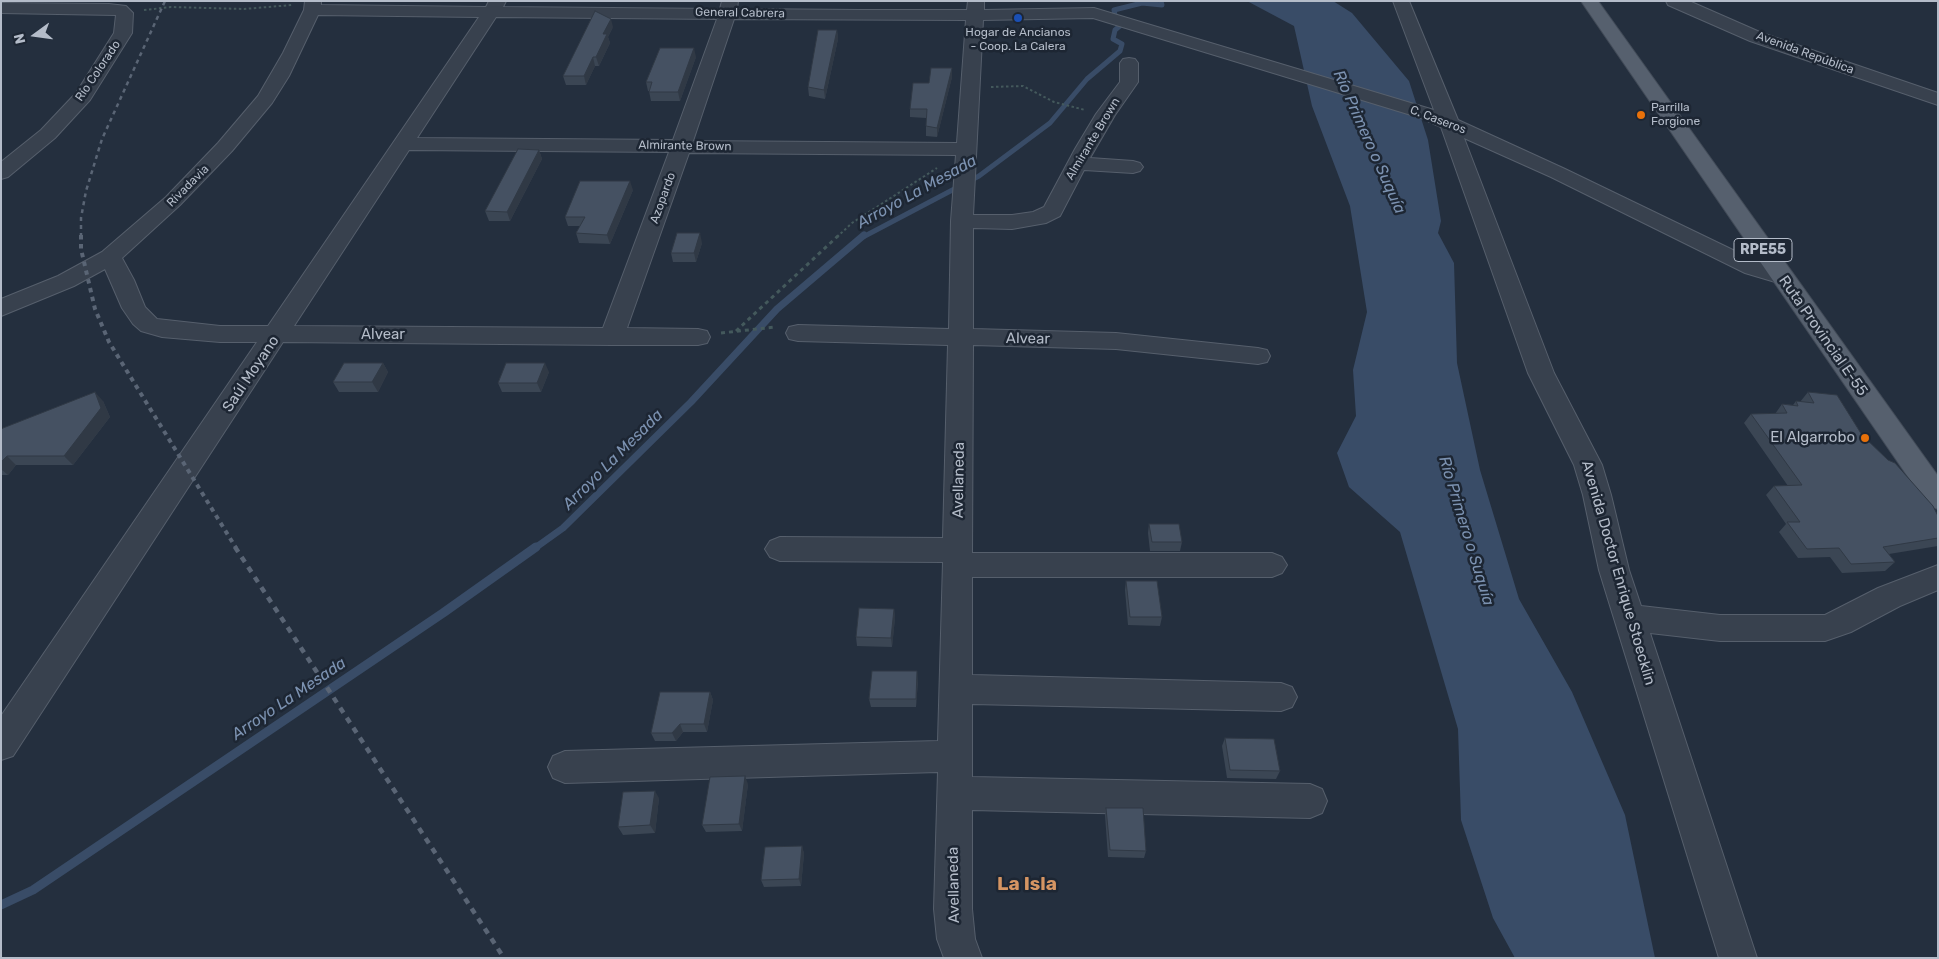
<!DOCTYPE html>
<meta charset="utf-8">
<style>
body{margin:0}
#map{position:relative;width:1939px;height:959px;overflow:hidden;background:#242f3e;font-family:Rubik,sans-serif}
canvas{display:block}
.frame{position:absolute;inset:0;border:2px solid #b4bcc9;pointer-events:none}
.north{position:absolute;left:10px;top:10px;width:50px;height:50px;-webkit-text-stroke:4px #1d2633;paint-order:stroke;rotate:256deg;font-size:14px;font-weight:700;line-height:20px;text-align:center;color:#b4bcc9}
.north::after{content:'';display:block;margin:auto;width:18px;height:22px;background:#b4bcc9;clip-path:polygon(50% 0,100% 100%,50% 72%,0 100%)}
</style>
<div id="map">
<canvas width="1939" height="959"></canvas>
<div class="frame"></div>
<div class="north">N</div>
</div>
<script>
const context = document.querySelector('canvas').getContext('2d');
context.lineJoin = 'round';
function paint(path, color) { context.fillStyle = color; context.fill(path, 'evenodd'); }
const toPath = rows => new Path2D(rows.map(r => 'M' + r).join(''));
function trace(path, color, width, dash) { context.strokeStyle = color; context.lineWidth = width; context.lineCap = dash ? 'butt' : 'round'; context.setLineDash(dash || []); context.stroke(path); }
function label(font, color, halo, rows, align = 'center') {
  context.font = font + ' Rubik,sans-serif'; context.lineWidth = 5; context.setLineDash([]); context.textBaseline = 'middle'; context.strokeStyle = halo; context.fillStyle = color; for (const [text, x, y, turn = 0] of rows) {
    context.save(); context.translate(x, y); context.rotate((+turn || 0) * Math.PI / 180); context.textAlign = isNaN(turn) ? turn : align; if (halo) context.strokeText(text, 0, 0); context.fillText(text, 0, 0); context.restore();
  }
}
paint(toPath([
 [1247,1,1333,1,1352,13,1409,81,1428,140,1441,221,1438,233,1454,263,1457,363,1480,470,1519,599,1572,692,1625,815,1655,958,1515,958,1493,918,1461,820,1458,729,1400,532,1349,487,1337,453,1356,416,1353,370,1367,312,1350,206,1312,106,1294,26]
]), '#394c67');
trace(toPath([
 [863,237,979,176,1050,123,1087,79,1120,51,1122,44,1113,39,1115,30,1121,25,1116,20,1114,10,1142,3,1162,5,1161,1]
]), '#394c67', 5);
trace(toPath([
 [535,548,563,528,691,402,777,309,864,235]
]), '#394c67', 7);
trace(toPath([
 [1,905,33,890,443,613,536,547]
]), '#394c67', 9);
const minor = toPath([
 [305,1,321,1,321,5,486,7,489,1,506,1,503,7,720,9,722,1,738,1,737,9,860,10,967,10,968,1,984,1,984,10,1094,8,1434,110,1393,1,1409,1,1458,120,1565,169,1735,251,1761,263,1790,272,1793,277,1790,282,1782,284,1745,273,1551,177,1464,138,1554,373,1602,465,1611,495,1629,570,1641,606,1720,615,1825,615,1878,588,1938,565,1938,590,1900,606,1851,632,1825,641,1720,641,1650,633,1757,958,1719,958,1599,570,1583,495,1574,465,1528,373,1441,127,1421,118,1093,18,983,20,973,215,1012,215,1033,212,1044,207,1075,149,1096,114,1120,82,1120,63,1123,59,1129,58,1135,59,1138,63,1138,82,1115,115,1090,158,1133,161,1140,163,1143,167,1140,171,1133,173,1084,170,1060,216,1046,223,1012,229,973,228,973,329,1116,333,1258,348,1267,350,1270,356,1267,362,1258,364,1116,349,973,345,972,553,1272,553,1282,557,1287,565,1282,573,1272,577,972,577,972,675,1281,683,1292,687,1297,697,1292,707,1281,711,972,704,972,777,1310,784,1322,789,1327,801,1322,813,1310,818,972,810,972,909,975,939,982,958,944,958,937,939,934,909,938,772,565,783,553,778,548,767,553,756,565,751,938,741,943,562,780,561,770,557,765,549,770,541,780,537,943,538,948,345,798,341,789,339,786,333,789,327,798,325,949,329,951,221,956,155,689,153,627,328,698,329,707,331,710,337,707,343,698,345,612,345,283,342,13,756,1,760,1,716,257,342,220,342,162,337,141,331,133,324,122,308,105,269,74,286,1,316,1,299,58,276,102,252,166,197,218,143,258,96,283,53,304,10,305,1],
 [318,15,479,17,268,326,220,326,157,319,145,307,134,280,122,258,180,205,232,151,272,103,289,76,318,15],
 [496,17,717,19,673,140,417,138,496,17],
 [734,19,966,20,957,143,693,141,734,19],
 [409,150,669,152,603,328,294,326,409,150],
 [1666,1,1689,1,1762,33,1938,93,1938,105,1750,41,1668,5,1666,1],
 [1,3,109,4,126,6,133,13,132,33,90,100,55,138,8,177,1,179,1,162,41,130,76,93,114,33,116,15,1,13,1,3]
]);
const major = toPath([
 [1581,1,1598,1,1938,476,1938,509,1928,506,1581,1]
]);
trace(minor, '#565f6c', 2);
trace(major, '#414a57', 2);
trace(toPath([
 [144,10,171,7,244,9,292,5],
 [991,87,1023,86,1054,102,1085,110],
 [837,237,852,223,937,168]
]), '#44595c', 2, [2.5, 2.5]);
trace(toPath([
 [736,331,839,235],
 [721,333,775,327]
]), '#44595c', 3, [4, 4]);
paint(minor, '#38414e');
paint(major, '#56606e');
trace(toPath([
 [81,237,81,218,86,191,102,139,165,1]
]), '#5a6575', 2.5, [4, 4]);
trace(toPath([
 [81,235,81,249,95,309,109,342,236,548]
]), '#5a6575', 4, [4.5, 4.5]);
trace(toPath([
 [235,547,504,958]
]), '#5a6575', 4.5, [6, 6]);
paint(toPath([
 [613,27,608,37,610,43,599,66,595,66,586,85,566,85,563,76],
 [837,30,838,39,825,99,809,96,808,87],
 [696,57,680,101,651,101,649,91,648,91,646,82],
 [952,68,952,77,937,137,926,136,926,118,910,117,910,109,929,83],
 [539,150,542,159,510,221,489,221,485,211],
 [633,190,610,244,579,243,576,233,580,226,568,226,565,217],
 [702,243,696,262,673,262,671,253],
 [383,363,388,372,378,392,339,392,333,382],
 [549,372,541,392,502,392,498,383],
 [1808,392,1862,435,1938,516,1938,546,1889,554,1895,562,1885,571,1842,573,1830,557,1798,558,1779,532,1786,524,1766,495,1774,486,1788,486,1744,423,1751,414,1775,414,1782,404,1793,405,1796,401,1800,402],
 [103,401,110,417,73,465,16,465,8,475,1,475,1,430],
 [1149,524,1182,542,1180,551,1150,551,1148,533],
 [1126,581,1162,617,1160,626,1128,625,1125,590],
 [894,609,895,618,892,647,857,646,856,637],
 [918,680,916,707,871,707,869,699],
 [710,692,713,700,707,732,683,732,676,741,655,741,651,733],
 [1225,738,1280,771,1276,779,1227,778,1222,746],
 [748,784,742,831,706,832,702,825],
 [659,798,655,833,623,835,618,827],
 [1106,808,1146,851,1144,858,1108,857,1105,815],
 [802,846,804,854,801,886,764,887,761,880]
]), '#3b4654');
paint(toPath([
 [611,19,613,27,608,37,610,43,599,66,596,57,603,34],
 [837,30,838,39,825,99,824,90],
 [694,48,696,57,680,101,678,92],
 [593,57,595,66,586,85,584,76],
 [952,68,952,77,937,137,937,128],
 [539,150,542,159,510,221,507,212],
 [630,181,633,190,610,244,607,235],
 [700,233,702,243,696,262,694,253],
 [383,363,388,372,378,392,372,382],
 [545,363,549,372,541,392,537,383],
 [95,392,103,401,110,417,73,465,64,456],
 [7,456,16,465,8,475,1,469,1,462],
 [894,609,895,618,892,647,891,638],
 [917,671,918,680,916,707,916,699],
 [710,692,713,700,707,732,704,724],
 [680,724,683,732,676,741,672,733],
 [745,776,748,784,742,831,739,824],
 [655,791,659,798,655,833,650,825],
 [802,846,804,854,801,886,799,879]
]), '#303945');
const building = toPath([
 [595,11,611,19,603,34,607,34,596,57,593,57,584,76,563,76,595,11],
 [818,30,837,30,824,90,808,87,818,30],
 [660,48,694,48,678,92,649,92,652,82,646,82,660,48],
 [931,68,952,68,937,128,926,126,927,109,910,109,913,83,929,83,931,68],
 [518,149,539,150,507,212,485,211,518,149],
 [580,181,630,181,607,235,576,233,585,217,565,217,580,181],
 [677,233,700,233,694,253,671,253,677,233],
 [344,363,383,363,372,382,333,382,344,363],
 [506,363,545,363,537,383,498,383,506,363],
 [95,392,101,408,64,456,7,456,1,462,1,430,3,428,95,392],
 [1808,392,1837,395,1862,435,1888,460,1895,463,1933,506,1938,516,1938,538,1883,547,1895,562,1851,564,1839,548,1807,549,1787,522,1800,522,1774,486,1802,485,1751,414,1787,413,1782,404,1798,406,1796,401,1814,403,1808,392],
 [1149,524,1179,524,1182,542,1152,542,1149,524],
 [1126,581,1157,581,1162,617,1130,617,1126,581],
 [859,608,894,609,891,638,856,637,859,608],
 [872,671,917,671,916,699,869,699,872,671],
 [660,692,710,692,704,724,680,724,672,733,651,733,660,692],
 [1225,738,1274,739,1280,771,1230,770,1225,738],
 [745,776,739,824,702,825,710,777,745,776],
 [655,791,650,825,618,827,623,792,655,791],
 [1106,808,1143,808,1146,851,1110,850,1106,808],
 [802,846,799,879,761,880,765,847,802,846]
]);
paint(building, '#455162');
trace(building, '#303945', 1);
for (const [x, y, r, color] of [
 [1018,18,5,"#1a4fb4"],
 [1641,115,5,"#e8710a"],
 [1865,438,5,"#e8710a"]
]) { const dot = new Path2D(); dot.arc(x, y, r, 0, 2 * Math.PI); context.fillStyle = color; context.fill(dot); trace(dot, '#1d2633', 2); }
label('12px', '#b4bcc9', '#1d2633', [
 ["General Cabrera",740,13,1],
 ["Avenida República",1805,53,20],
 ["Río Colorado",98,71,-56],
 ["C. Caseros",1438,120,21],
 ["Almirante Brown",1093,139,-59],
 ["Almirante Brown",685,146,1],
 ["Rivadavia",188,186,-45],
 ["Azopardo",663,198,-70]
]);
label('12px', '#b4bcc9', '#1d2633', [
 ["Hogar de Ancianos",1018,33],
 ["- Coop. La Calera",1018,47],
 ["Parrilla",1651,108,"left"],
 ["Forgione",1651,122,"left"]
]);
for (const [x, y, w] of [
 [1763,250,58]
]) { const box = new Path2D(); box.roundRect(x - w / 2, y - 11.5, w, 23, 4); context.fillStyle = '#1d2633'; context.fill(box); trace(box, '#b4bcc9', 1); }
label('bold 14px', '#b4bcc9', null, [
 ["RPE55",1763,250]
]);
label('15px', '#b4bcc9', '#1d2633', [
 ["Alvear",383,335],
 ["Ruta Provincial E-55",1823,336,55],
 ["Alvear",1028,339,1],
 ["Saúl Moyano",251,374,-56],
 ["Avellaneda",959,480,-89],
 ["Avenida Doctor Enrique Stoecklin",1618,573,74],
 ["Avellaneda",954,885,-91]
]);
label('15px', '#b4bcc9', '#1d2633', [
 ["El Algarrobo",1855,438]
], 'right');
label('italic 16px', '#7c92b1', '#1d2633', [
 ["Río Primero o Suquía",1369,142,66],
 ["Arroyo La Mesada",917,192,-29],
 ["Arroyo La Mesada",613,460,-45],
 ["Río Primero o Suquía",1466,531,73],
 ["Arroyo La Mesada",289,699,-34]
]);
label('bold 19px', '#d59563', '#1d2633', [
 ["La Isla",1027,885]
]);
</script>
